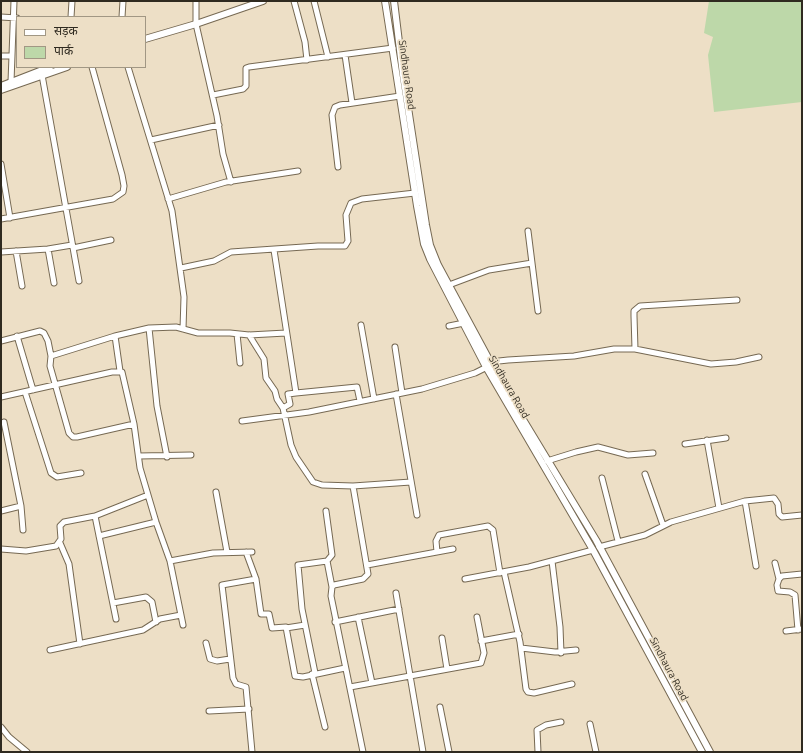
<!DOCTYPE html>
<meta charset="utf-8">
<style>
body{margin:0}
#map{position:relative;width:803px;height:753px;overflow:hidden;background:#eddfc6;font-family:Ubuntu,"Noto Sans Devanagari",sans-serif}
canvas{display:block}
.frame{position:absolute;inset:0;border:2px solid #2f2a20;pointer-events:none}
.legend{position:absolute;left:16px;top:16px;width:130px;height:52px;box-sizing:border-box;background:#eddfc6;border:1px solid #a19784;margin:0;padding:5px 7px;list-style:none;font-size:12px;color:#2f2a20}
.legend li{display:flex;align-items:center;gap:8px;height:20px}
.legend b{width:20px;border:1px solid #a19784}
</style>
<div id="map">
<canvas width="803" height="753"></canvas>
<div class="frame"></div>
<ul class="legend">
<li><b style="height:5px;background:#fff"></b>सड़क</li>
<li><b style="height:11px;background:#bdd8a9"></b>पार्क</li>
</ul>
</div>
<script>
const context = document.querySelector('canvas').getContext('2d');
context.lineJoin = 'round';
function paint(path, color) { context.fillStyle = color; context.fill(path, 'evenodd'); }
const toPath = rows => new Path2D(rows.map(r => 'M' + r).join(''));
function trace(path, color, width, dash) { context.strokeStyle = color; context.lineWidth = width; context.lineCap = dash ? 'butt' : 'round'; context.setLineDash(dash || []); context.stroke(path); }
function label(font, color, halo, rows, align = 'center') {
  context.font = font + ' Ubuntu,sans-serif'; context.lineWidth = 3.5; context.setLineDash([]); context.textBaseline = 'middle'; context.strokeStyle = halo; context.fillStyle = color; for (const [text, x, y, turn = 0] of rows) {
    context.save(); context.translate(x, y); context.rotate((+turn || 0) * Math.PI / 180); context.textAlign = isNaN(turn) ? turn : align; if (halo) context.strokeText(text, 0, 0); context.fillText(text, 0, 0); context.restore();
  }
}
paint(toPath([
 [709,1,802,1,802,102,714,112,708,55,713,37,704,33]
]), '#bdd8a9');
const minor = toPath([
 [196,1,196,24,217,116,223,154,231,182],
 [294,1,305,42,307,60],
 [314,1,328,57],
 [1,17,17,18],
 [71,17,72,1],
 [122,17,123,1],
 [345,55,352,103],
 [1,56,12,56],
 [128,67,172,211,184,297,183,329],
 [42,75,79,281],
 [11,82,14,1],
 [213,95,243,89,246,86,246,68,249,67,393,48],
 [151,140,219,125],
 [1,164,10,218],
 [338,167,332,115,335,107,340,105,400,96],
 [168,199,226,182,298,171],
 [1,219,113,199,123,192,124,186,122,175,92,67],
 [528,231,538,311],
 [73,248,111,240],
 [48,249,54,283],
 [274,250,296,393,357,387,360,401],
 [16,251,22,286],
 [1,252,48,249,72,245],
 [181,268,214,261,231,252,318,246,345,246,348,241,346,215,351,203,362,199,415,193],
 [449,285,489,270,532,263],
 [361,325,374,399],
 [449,326,464,323],
 [149,328,157,406,167,457],
 [237,334,240,363],
 [249,335,264,359,266,378,275,391,277,399,283,408,291,445,296,457,313,482,322,485,353,486,411,482],
 [17,336,33,390],
 [115,336,120,371],
 [1,341,40,331,44,333,48,341,51,356],
 [395,347,402,393],
 [635,349,634,316,634,311,640,306,737,300],
 [25,392,51,473,57,477,81,473],
 [396,394,417,515],
 [1,397,112,372,122,372,134,424,140,468,156,522,170,561,183,625],
 [283,408,290,404,288,394,296,393],
 [242,421,309,412,422,389,475,373,499,361,508,360,574,356,614,349,635,349,711,364,736,362,759,357],
 [4,422,21,506,23,530],
 [134,424,77,437,73,437,69,433,50,366,51,356,115,336,149,328,176,327,198,333,230,333,249,335,286,333],
 [707,440,719,508],
 [685,444,726,438],
 [139,456,191,455],
 [547,461,576,452,598,447,628,455,653,453],
 [645,474,663,525],
 [602,478,618,541],
 [353,486,368,574,363,579,334,585,332,587,331,596,363,752],
 [216,492,227,552],
 [745,501,756,566],
 [1,511,21,506],
 [326,511,332,555,327,561,332,587],
 [95,516,116,619],
 [99,536,156,522],
 [60,543,69,564,80,644],
 [599,547,645,535,671,522,745,501,774,498,778,504,779,514,782,517,802,515],
 [1,549,26,551,56,546,61,539,60,526,64,522,95,516,148,495],
 [246,552,256,579],
 [437,552,436,541,439,535,488,526,493,530,500,573],
 [170,561,213,553,252,552],
 [552,561,560,627,561,653],
 [775,563,779,579],
 [367,565,453,549],
 [504,572,520,642,526,689,528,692,534,693,572,684],
 [465,579,529,567,593,550],
 [396,593,423,752],
 [113,603,146,597,152,602,156,622],
 [358,617,372,683],
 [335,622,399,609],
 [286,628,305,625],
 [798,630,795,595,790,592,778,591,777,585,779,579,782,576,802,574],
 [786,631,802,629],
 [442,638,447,669],
 [481,641,519,634],
 [206,643,210,659,217,661,230,659],
 [521,648,555,652,576,650],
 [50,650,143,630,160,619,181,615],
 [315,673,302,609,298,565,327,561],
 [312,674,325,727],
 [350,687,481,663,484,653,477,617],
 [440,707,449,752],
 [209,711,249,709],
 [590,724,596,752],
 [1,727,9,737,27,752],
 [252,752,246,687,236,684,233,678,222,585,256,579,261,614,269,614,272,628,286,627,295,676,303,677,345,668],
 [538,752,537,730,546,725,561,722]
]);
const tertiary = toPath([
 [385,1,417,206,424,244,430,259,486,367,593,550,702,752],
 [394,1,403,75,426,225,430,245,438,265,507,393,596,540,710,752],
 [145,39,196,24,263,1],
 [1,86,50,67],
 [1,90,67,67]
]);
trace(minor, '#766953', 7);
trace(tertiary, '#766953', 8);
trace(minor, '#fff', 5);
trace(tertiary, '#fff', 6);
label('10px', '#2f2a20', '#eddfc6', [
 ["Sindhaura Road",407,75,82],
 ["Sindhaura Road",509,387,60],
 ["Sindhaura Road",669,669,62]
]);
</script>
